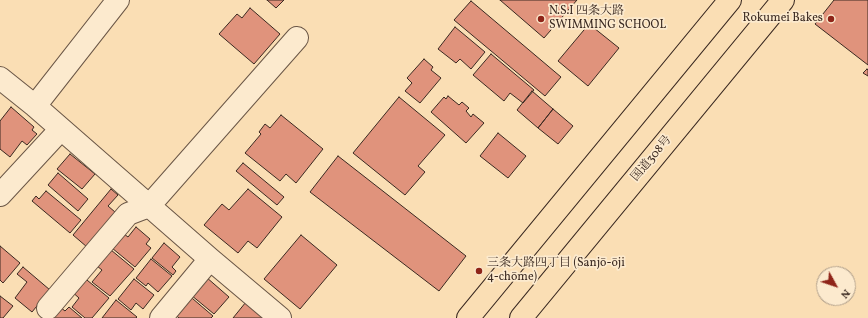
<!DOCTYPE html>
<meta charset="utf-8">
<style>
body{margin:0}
#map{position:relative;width:868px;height:318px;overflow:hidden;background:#fadeb4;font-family:Vollkorn,serif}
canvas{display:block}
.north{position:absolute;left:816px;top:266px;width:40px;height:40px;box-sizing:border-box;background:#fceace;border:1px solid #ae9d89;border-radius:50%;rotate:130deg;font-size:11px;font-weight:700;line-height:16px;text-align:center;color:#3a2921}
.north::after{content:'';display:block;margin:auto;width:14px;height:18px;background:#8f2418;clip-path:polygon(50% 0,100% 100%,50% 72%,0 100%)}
</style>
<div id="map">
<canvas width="868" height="318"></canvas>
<div class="north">N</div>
</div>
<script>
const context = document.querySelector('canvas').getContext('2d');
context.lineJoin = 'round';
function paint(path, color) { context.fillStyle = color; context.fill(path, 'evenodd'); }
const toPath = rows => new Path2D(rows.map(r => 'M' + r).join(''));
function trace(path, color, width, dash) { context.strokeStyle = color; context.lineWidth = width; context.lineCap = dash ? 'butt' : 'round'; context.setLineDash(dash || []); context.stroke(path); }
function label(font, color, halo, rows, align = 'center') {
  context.font = font + ' Vollkorn,"Noto Serif JP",serif'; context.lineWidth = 3.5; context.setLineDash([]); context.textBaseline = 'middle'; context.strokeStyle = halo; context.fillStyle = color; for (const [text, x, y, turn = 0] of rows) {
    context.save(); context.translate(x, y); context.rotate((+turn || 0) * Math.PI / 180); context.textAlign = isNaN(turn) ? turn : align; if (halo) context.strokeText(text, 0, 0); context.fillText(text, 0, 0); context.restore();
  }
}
const building = toPath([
 [267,0,284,0,276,8,267,0],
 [500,0,577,0,544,38,500,0],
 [834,0,868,0,868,65,815,24,834,0],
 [471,1,561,77,545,96,454,20,471,1],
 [250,8,280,34,254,64,219,34,237,14,242,18,250,8],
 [589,24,619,48,588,86,558,61,589,24],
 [455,27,485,52,471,69,460,59,456,63,438,49,455,27],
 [491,54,534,90,523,103,510,93,504,101,473,75,491,54],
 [424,59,433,67,431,70,441,78,420,103,405,91,412,83,407,78,424,59],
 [867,69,868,70,868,76,863,73,867,69],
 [532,91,553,109,538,128,517,110,532,91],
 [448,96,459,105,462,102,469,108,466,111,471,117,473,114,484,123,466,143,431,112,444,97,446,99,448,96],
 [399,97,445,135,418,166,425,172,405,195,353,153,399,97],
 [11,107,34,127,32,130,37,134,27,145,22,141,10,157,0,149,0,121,11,107],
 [553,109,573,126,558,144,538,128,553,109],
 [281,115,323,149,296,183,286,174,280,181,245,153,261,134,259,132,265,124,270,128,281,115],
 [498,133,526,156,508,178,480,156,498,133],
 [70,154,95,174,82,189,57,169,70,154],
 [338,156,466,256,439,291,310,192,338,156],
 [243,163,284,197,277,205,236,171,243,163],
 [58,173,88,199,78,211,48,185,58,173],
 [111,189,118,195,108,206,115,212,87,247,73,235,111,189],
 [248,189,282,217,257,248,248,241,238,253,204,225,222,204,229,210,248,189],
 [46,191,81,220,70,233,32,201,36,196,39,199,46,191],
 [136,227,150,239,146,244,151,248,135,267,112,248,124,234,128,237,136,227],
 [301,235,337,265,300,309,264,279,301,235],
 [164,243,180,257,172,267,176,271,173,275,152,258,164,243],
 [0,246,20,263,3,283,0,280,0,246],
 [111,250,134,269,110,296,92,282,102,270,97,266,111,250],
 [151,259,172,276,158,292,148,283,146,286,136,278,151,259],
 [23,267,50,290,32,312,15,298,27,282,17,274,23,267],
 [82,276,109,298,92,318,85,318,72,307,79,298,70,290,82,276],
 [206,277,229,297,214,314,191,295,206,277],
 [134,279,154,295,143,309,136,303,131,310,118,299,134,279],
 [186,293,213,316,211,318,179,318,171,311,186,293],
 [0,296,13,306,3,318,0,318,0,296],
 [116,300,137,317,136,318,102,318,116,300],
 [246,302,265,318,233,318,246,302],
 [55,303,65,311,69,307,82,318,47,318,55,303]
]);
paint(building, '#e0937c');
trace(building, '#3a2921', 1);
const minor = toPath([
 [0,78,35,106,210,259,280,318],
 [35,106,118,0],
 [0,195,61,129],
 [48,308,128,214,149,206,297,38],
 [161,318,210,259]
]);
const highway = toPath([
 [468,318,730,0],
 [521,318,783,0]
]);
trace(minor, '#6a5646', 24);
trace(highway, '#3a2921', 24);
trace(minor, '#fceace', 22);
trace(highway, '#fadeb4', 22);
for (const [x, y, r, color] of [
 [541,19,4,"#8f2418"],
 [831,19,4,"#8f2418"],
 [479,271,4,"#8f2418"]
]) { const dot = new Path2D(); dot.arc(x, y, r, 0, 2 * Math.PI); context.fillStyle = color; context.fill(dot); trace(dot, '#fceace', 1.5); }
label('12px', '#3a2921', '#fceace', [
 ["N.S.I 四条大路",549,12],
 ["SWIMMING SCHOOL",549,26],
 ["Rokumei Bakes",823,19,"right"],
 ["三条大路四丁目 (Sanjō-ōji",487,264],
 ["4-chōme)",487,278]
], 'left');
label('12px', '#3a2921', '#fceace', [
 ["国道308号",652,159,-50]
]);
</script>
